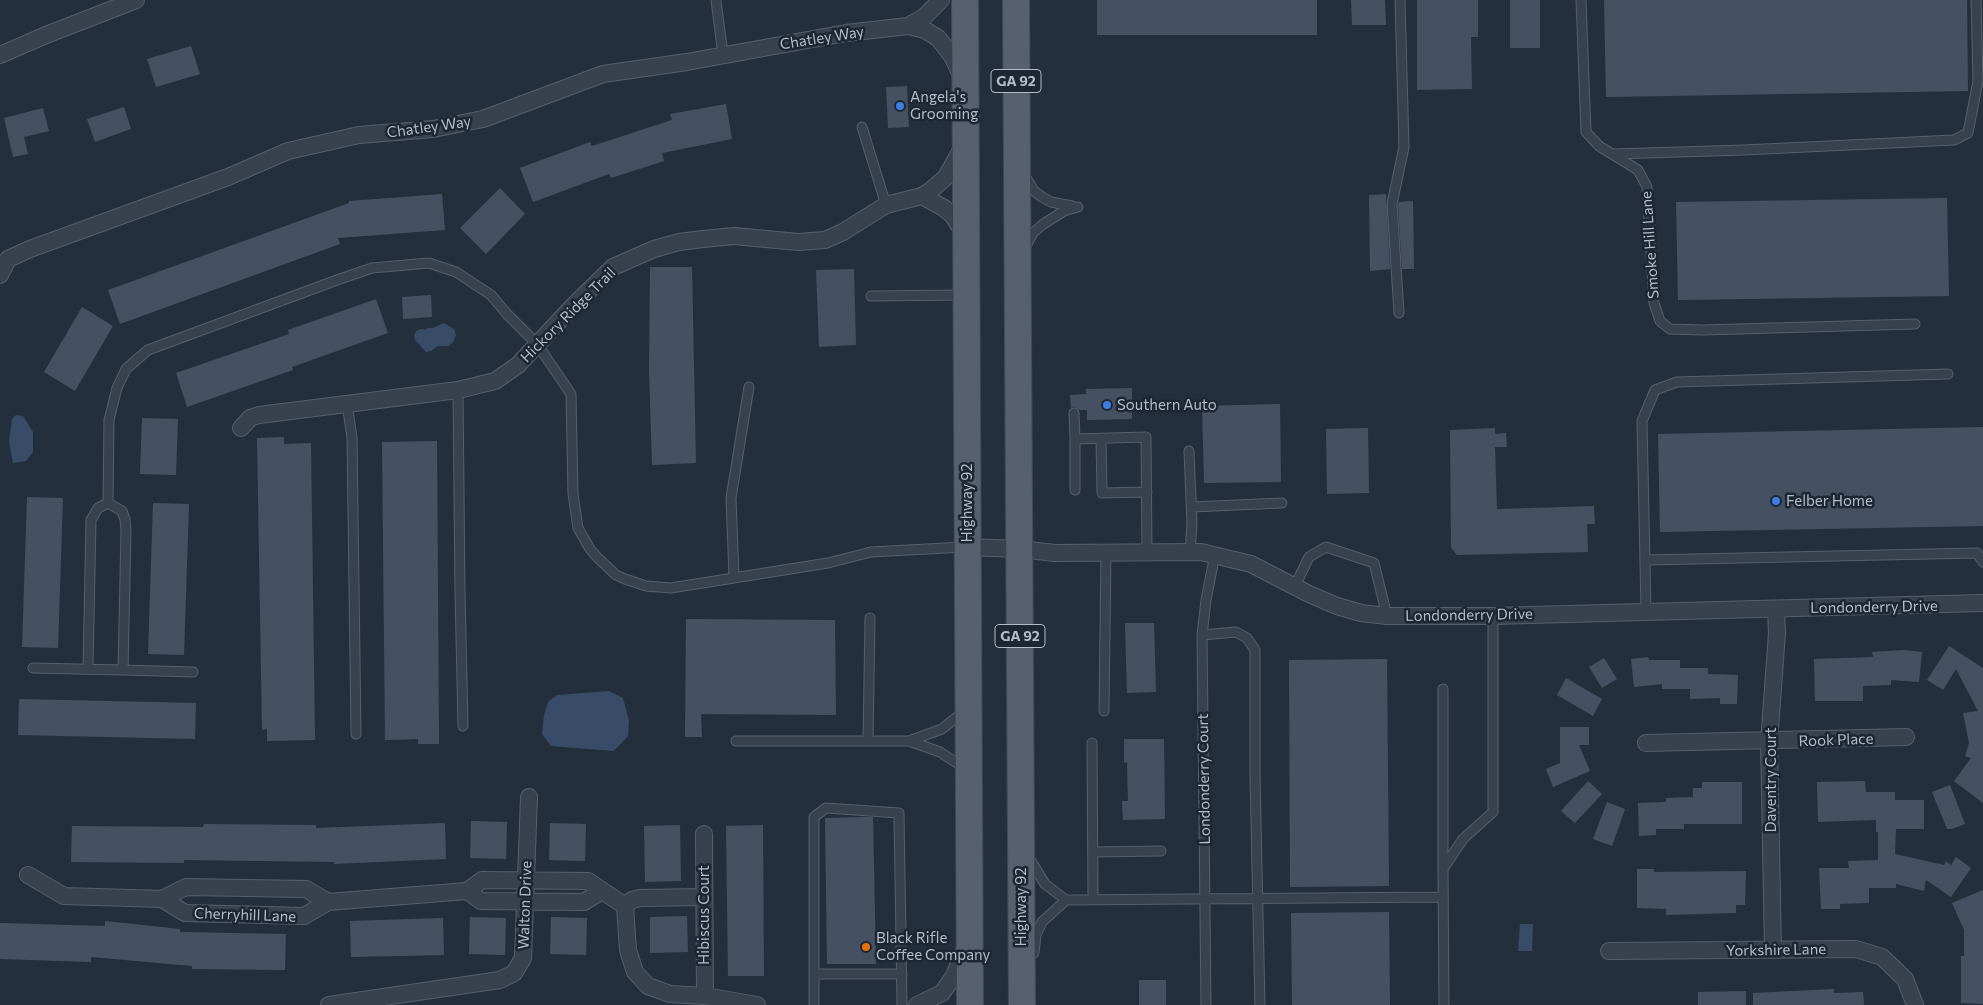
<!DOCTYPE html>
<style>
body{margin:0}
canvas{display:block;background:#242f3e}
</style>
<canvas width="1983" height="1005"></canvas>
<script>
const context = document.querySelector('canvas').getContext('2d');
context.lineJoin = 'round';
function paint(path, color) { context.fillStyle = color; context.fill(path, 'evenodd'); }
const toPath = rows => new Path2D(rows.map(r => 'M' + r).join(''));
function trace(path, color, width, dash) { context.strokeStyle = color; context.lineWidth = width; context.lineCap = dash ? 'butt' : 'round'; context.setLineDash(dash || []); context.stroke(path); }
function label(font, color, halo, rows, align = 'center') {
  context.font = font + ' Commissioner,sans-serif'; context.lineWidth = 5; context.setLineDash([]); context.textBaseline = 'middle'; context.strokeStyle = halo; context.fillStyle = color; for (const [text, x, y, turn = 0] of rows) {
    context.save(); context.translate(x, y); context.rotate((+turn || 0) * Math.PI / 180); context.textAlign = isNaN(turn) ? turn : align; if (halo) context.strokeText(text, 0, 0); context.fillText(text, 0, 0); context.restore();
  }
}
paint(toPath([
 [444,323,454,329,456,335,453,342,449,346,438,346,431,351,426,352,415,340,414,336,416,331,421,329,425,330,428,328,433,328],
 [16,415,23,416,33,432,33,452,26,461,13,463,9,442,12,419],
 [609,691,623,698,629,721,628,736,614,751,551,746,542,734,544,715,548,702,557,695],
 [1520,924,1533,924,1532,951,1518,951]
]), '#394c67');
paint(toPath([
 [1097,0,1317,0,1317,35,1097,35],
 [1351,0,1385,0,1386,25,1352,25],
 [1417,0,1478,0,1478,37,1471,37,1472,89,1417,90],
 [1510,0,1540,0,1540,48,1510,48],
 [1604,0,1967,0,1968,91,1606,97],
 [191,46,200,74,156,87,147,59],
 [907,86,909,127,888,128,886,87],
 [726,104,732,139,662,153,664,161,611,178,609,174,533,202,520,168,590,142,592,146,672,120,670,114],
 [124,107,131,129,95,142,87,119],
 [43,108,49,131,24,137,28,154,13,157,4,118],
 [500,188,525,214,486,254,460,228],
 [442,194,445,230,338,238,340,244,120,324,108,290,349,203,349,201],
 [1386,194,1390,269,1370,271,1369,195],
 [1947,198,1949,296,1678,300,1676,202],
 [1413,201,1414,269,1402,269,1398,204,1399,202],
 [650,267,692,267,696,463,652,465,649,371],
 [854,269,856,345,819,347,816,270],
 [431,295,432,317,403,319,402,297],
 [376,299,388,333,292,367,293,370,187,407,176,373,289,334,288,330],
 [82,307,113,326,75,391,44,372],
 [1132,388,1132,419,1087,420,1087,410,1080,410,1074,407,1071,408,1070,395,1086,394,1086,389],
 [1280,404,1281,482,1204,483,1202,406],
 [142,418,178,419,176,475,140,474],
 [1983,427,1983,526,1660,532,1658,434],
 [1368,428,1369,493,1327,494,1326,429],
 [1495,428,1495,434,1506,433,1507,447,1495,447,1497,509,1594,506,1595,524,1587,524,1588,552,1457,555,1451,548,1450,430],
 [284,437,284,444,311,443,315,740,267,741,267,729,262,730,257,438],
 [437,441,439,744,418,744,418,739,385,740,382,442],
 [27,497,63,498,58,648,22,647],
 [153,503,189,504,184,655,148,654],
 [686,619,835,620,836,715,701,714,702,737,685,737],
 [1125,623,1154,623,1156,692,1127,693],
 [1949,646,1983,668,1983,803,1954,781,1971,758,1965,756,1969,743,1963,713,1978,711,1956,669,1943,690,1927,680],
 [1904,650,1922,652,1919,682,1891,680,1891,685,1863,686,1863,701,1815,701,1814,659,1873,657,1872,652],
 [1648,657,1649,660,1680,660,1680,668,1708,668,1708,674,1738,675,1737,704,1720,704,1720,698,1690,699,1690,689,1662,689,1662,684,1634,687,1631,659],
 [1604,658,1617,679,1602,688,1589,667],
 [1387,659,1389,886,1290,887,1289,660],
 [1566,678,1602,699,1593,716,1557,695],
 [19,699,196,703,195,739,18,735],
 [1560,727,1589,727,1589,745,1579,745,1590,771,1553,787,1546,769,1560,763],
 [1124,739,1164,739,1165,819,1123,820,1122,801,1128,801,1127,762,1124,763],
 [1588,781,1602,794,1575,823,1561,811],
 [1865,781,1866,792,1895,792,1895,800,1924,800,1924,829,1896,829,1895,854,1944,865,1946,861,1951,865,1956,857,1971,868,1951,897,1926,880,1924,891,1896,884,1896,888,1869,888,1869,903,1840,904,1840,909,1821,909,1819,868,1849,868,1848,861,1878,860,1878,832,1876,832,1876,820,1818,822,1817,782],
 [1702,782,1742,782,1742,824,1684,824,1684,829,1656,829,1656,835,1639,836,1638,803,1666,802,1666,798,1693,797,1693,788,1702,788],
 [1950,785,1965,824,1952,829,1947,829,1932,792],
 [1607,802,1625,809,1612,846,1593,839],
 [864,817,873,817,876,964,827,964,825,818],
 [471,821,507,822,506,859,470,858],
 [445,823,446,859,334,864,334,862,184,860,184,863,71,862,72,826,203,827,204,824,316,825,316,828],
 [550,823,586,824,585,861,549,860],
 [680,825,681,881,645,882,644,826],
 [763,825,764,976,728,976,726,826],
 [1637,869,1654,869,1654,872,1746,871,1745,905,1736,905,1736,913,1666,915,1666,909,1637,908],
 [1983,890,1983,1004,1961,1003,1961,956,1964,956,1964,930,1952,903],
 [1389,912,1390,1005,1292,1005,1291,913],
 [687,916,688,952,650,953,650,917],
 [470,917,506,918,505,955,469,954],
 [551,917,587,918,586,955,550,954],
 [443,918,444,955,351,957,350,921],
 [105,921,180,929,180,932,286,934,285,970,192,969,192,966,91,957,91,962,0,959,0,923,105,926],
 [1139,980,1166,980,1166,1005,1139,1005],
 [1834,989,1834,993,1863,992,1864,1005,1753,1005,1753,993],
 [1746,991,1746,1005,1698,1005,1698,992]
]), '#455162');
const service = toPath([
 [716,0,723,55],
 [1581,0,1586,132,1599,146,1638,170,1647,187,1654,303,1660,321,1670,329,1703,330,1915,324],
 [862,127,886,205],
 [1614,154,1744,150,1954,140,1968,133,1978,81,1976,0],
 [1025,176,1034,191,1042,197,1051,202,1072,206],
 [1025,248,1033,233,1042,225,1064,211,1078,207],
 [871,296,964,295],
 [1399,313,1392,204,1404,147,1400,0],
 [458,390,460,592,463,726],
 [347,403,352,438,356,734],
 [1074,413,1075,439,1146,437,1147,551],
 [1075,439,1075,490],
 [1101,439,1102,493,1147,492],
 [1189,451,1192,524,1190,552],
 [1192,507,1282,503],
 [1646,560,1977,553,1983,562],
 [734,577,731,498,749,387],
 [1295,586,1309,557,1326,547,1374,563,1387,616],
 [1646,611,1642,421,1655,390,1677,382,1948,374],
 [1202,635,1236,632,1247,638,1255,650,1255,775,1260,1005],
 [33,668,123,670],
 [88,669,91,520,98,508,108,503],
 [193,672,123,670,126,530,125,519,122,511,108,503,109,420,117,388,126,369,148,350,337,280,372,268,429,263,456,272,491,295,507,314,537,344,571,394,573,494,578,528,590,549,597,557,616,575,625,579,646,586,671,588,828,563,871,552,964,547],
 [1443,689,1443,869],
 [964,711,942,729,909,741,940,752,966,769],
 [1104,711,1106,552],
 [736,741,909,741],
 [868,741,870,618],
 [1092,743,1093,900],
 [1093,852,1161,851],
 [1029,858,1045,884,1066,900,1443,897],
 [1034,953,1036,935,1042,922,1066,900],
 [814,974,902,974],
 [814,1005,814,817,826,808,899,813,902,1005],
 [1206,1005,1202,635,1206,600,1215,554],
 [1444,1005,1443,869,1463,839,1493,812,1493,616]
]);
const minor = toPath([
 [908,26,924,17,941,0],
 [0,55,46,35,136,0],
 [922,196,944,208,953,216,964,233],
 [0,275,8,259,30,249,228,177,288,151,359,135,433,129,483,119,603,74,687,62,846,33,908,26,925,30,938,38,952,56,961,75],
 [241,428,250,418,259,415,458,390,495,381,518,365,574,305,613,267,654,249,679,242,703,239,734,236,798,242,825,240,843,232,886,205,922,196,930,191,946,177,962,148],
 [967,547,1019,549,1055,553,1201,552,1251,564,1309,594,1337,606,1361,613,1387,616,1493,616,1983,603],
 [1646,743,1906,737],
 [704,834,705,996],
 [28,875,64,896,162,899,186,887,306,889,328,902],
 [467,891,481,901,584,902,602,891],
 [162,899,185,913,304,916,328,902,467,891,482,880,588,881,625,906,628,950,635,972,648,986,670,994,705,996,757,1005],
 [625,906,632,900,640,898,704,897],
 [1773,950,1769,742,1777,633,1776,609],
 [1609,951,1856,949,1882,957,1905,979,1915,1005],
 [329,1005,500,980,514,973,523,958,529,797],
 [917,1005,942,993,954,976,965,949]
]);
const primary = toPath([
 [965,0,970,1005],
 [1016,0,1022,1005]
]);
trace(service, '#565f6c', 11);
trace(minor, '#565f6c', 18);
trace(primary, '#414a57', 28);
trace(service, '#38414e', 9);
trace(minor, '#38414e', 16);
trace(primary, '#56606e', 26);
for (const [x, y, r, color] of [
 [900,106,5,"#3f7fe0"],
 [1107,405,5,"#3f7fe0"],
 [1776,501,5,"#3f7fe0"],
 [866,947,5,"#e8710a"]
]) { const dot = new Path2D(); dot.arc(x, y, r, 0, 2 * Math.PI); context.fillStyle = color; context.fill(dot); trace(dot, '#1d2633', 2); }
for (const [x, y, w] of [
 [1016,81,50],
 [1020,636,50]
]) { const box = new Path2D(); box.roundRect(x - w / 2, y - 11.5, w, 23, 4); context.fillStyle = '#1d2633'; context.fill(box); trace(box, '#b4bcc9', 1); }
label('bold 14px', '#b4bcc9', null, [
 ["GA 92",1016,81],
 ["GA 92",1020,636]
]);
label('15px', '#b4bcc9', '#1d2633', [
 ["Chatley Way",822,38,-9],
 ["Chatley Way",429,127,-8],
 ["Smoke Hill Lane",1650,245,-94],
 ["Hickory Ridge Trail",568,315,-45],
 ["Highway 92",967,503,-90],
 ["Londonderry Drive",1874,607,-1],
 ["Londonderry Drive",1469,615,-1],
 ["Rook Place",1836,740,-2],
 ["Londonderry Court",1204,779,-91],
 ["Daventry Court",1771,780,-90],
 ["Walton Drive",525,905,-88],
 ["Highway 92",1021,907,-90],
 ["Cherryhill Lane",245,915,2],
 ["Hibiscus Court",704,915,-90],
 ["Yorkshire Lane",1776,950,-1]
]);
label('15px', '#b4bcc9', '#1d2633', [
 ["Angela's",910,97],
 ["Grooming",910,114],
 ["Southern Auto",1117,405],
 ["Felber Home",1786,501],
 ["Black Rifle",876,938],
 ["Coffee Company",876,955]
], 'left');
</script>
